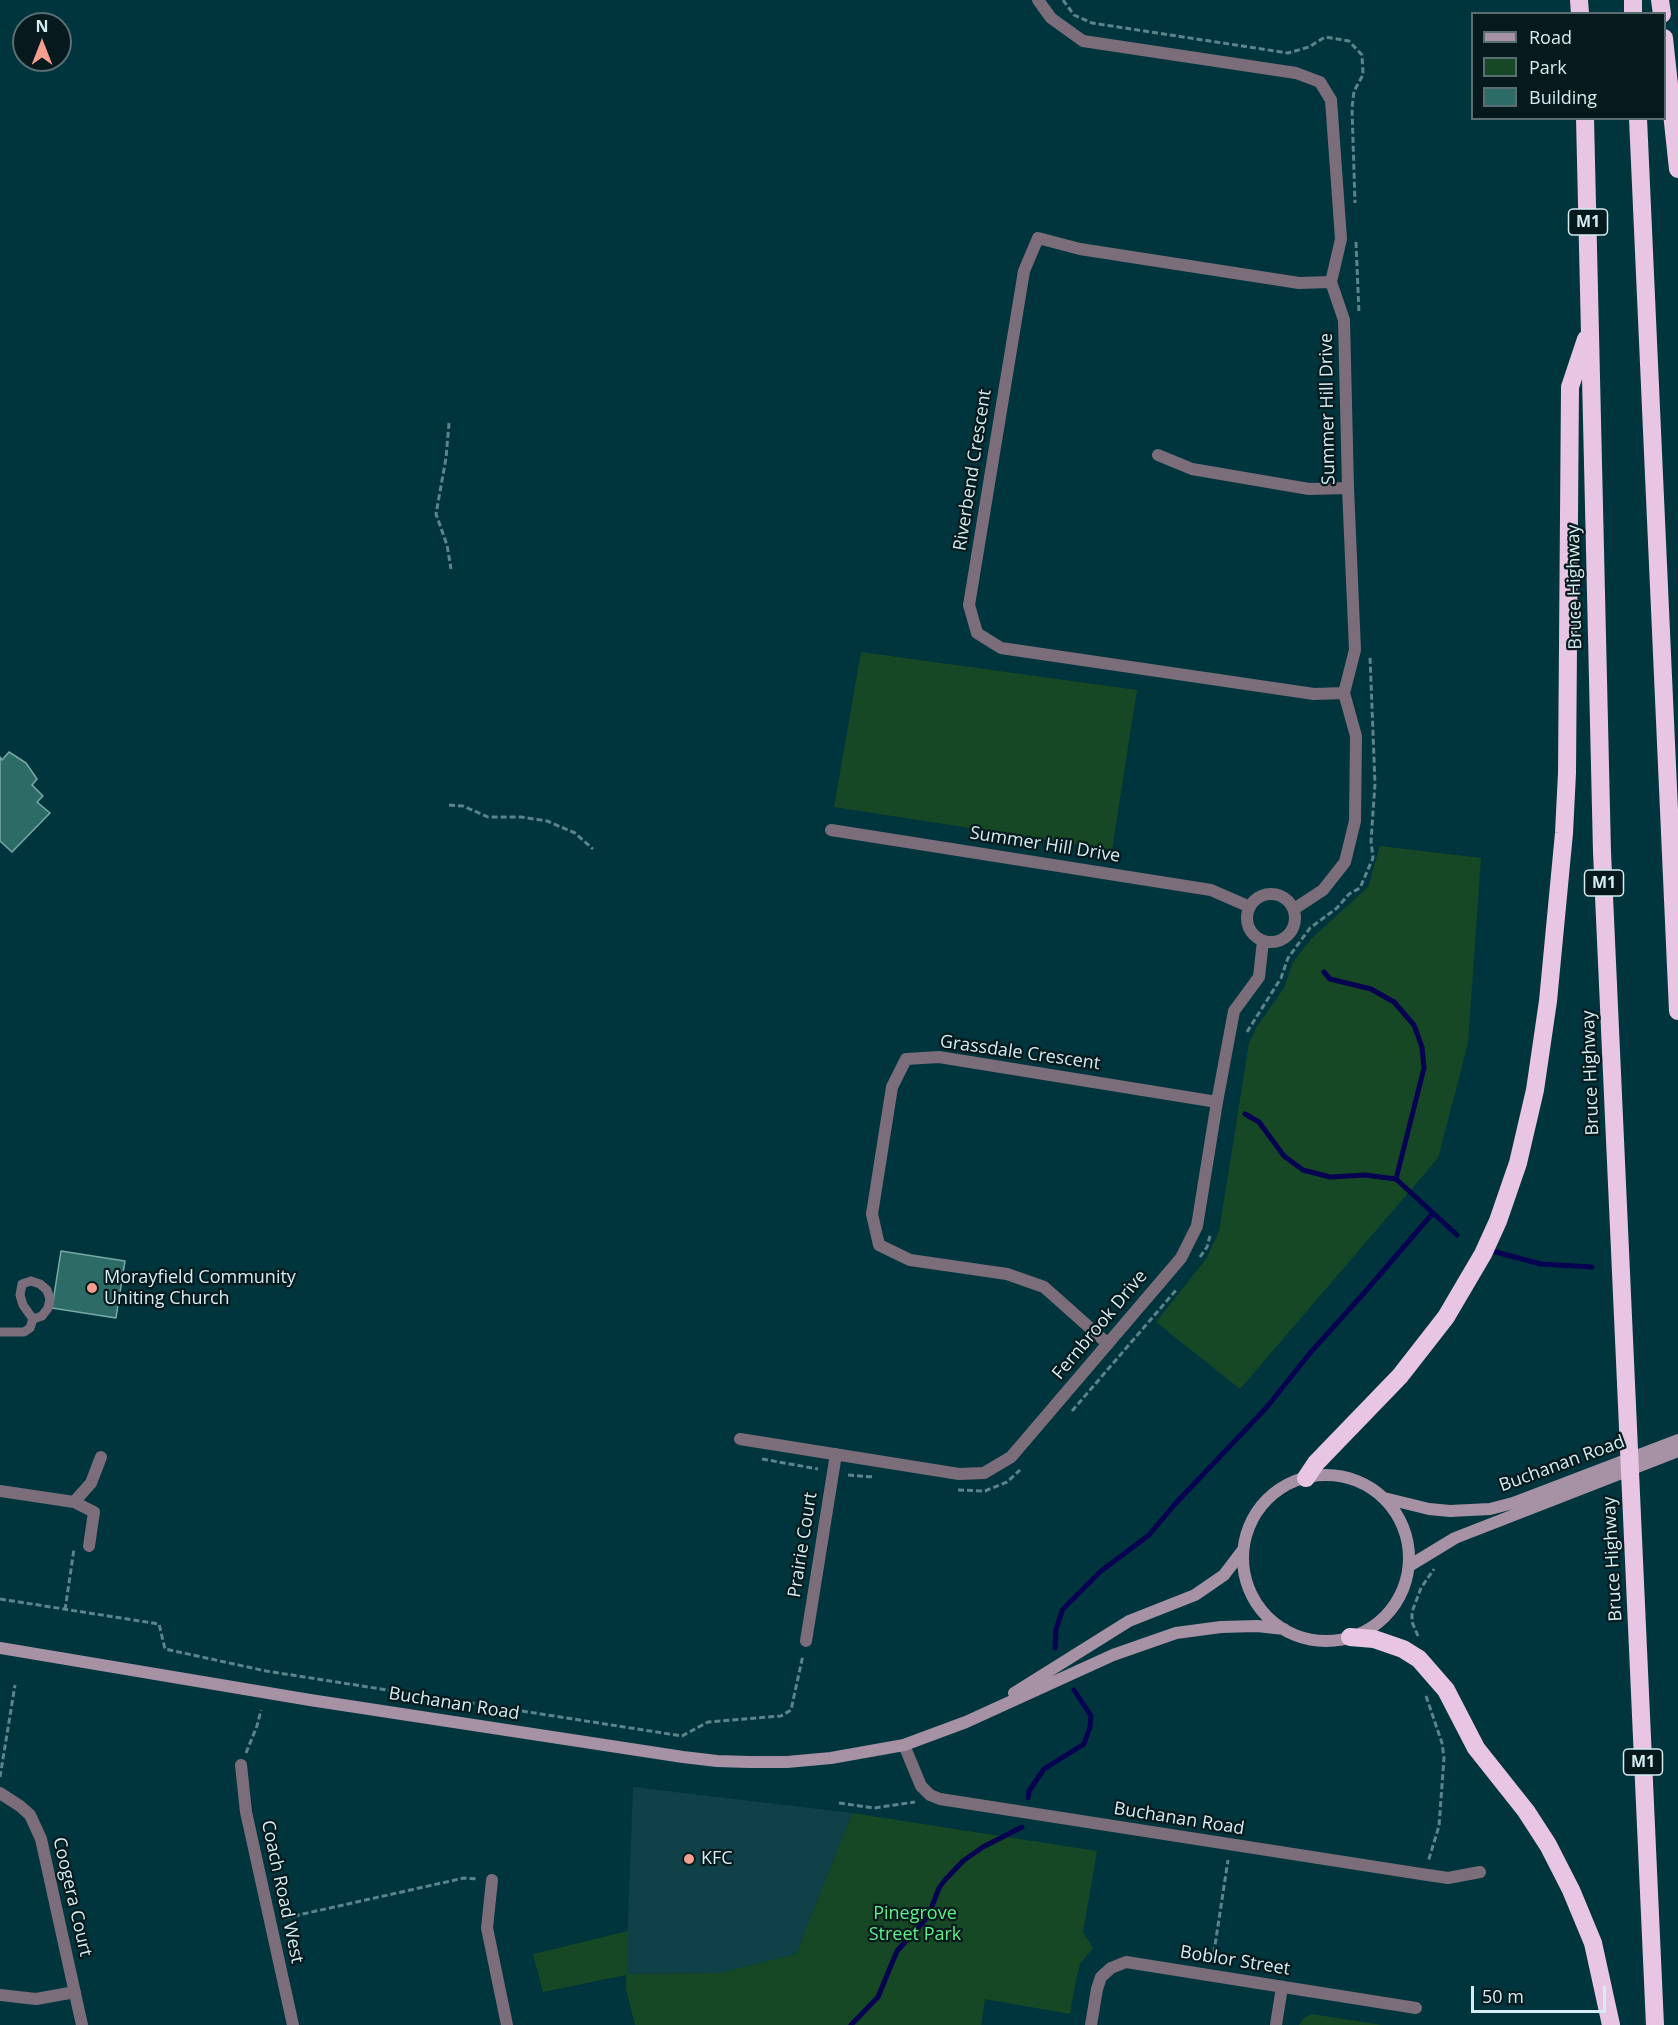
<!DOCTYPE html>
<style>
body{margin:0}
#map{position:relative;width:1678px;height:2025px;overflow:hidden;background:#00353d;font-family:"Open Sans",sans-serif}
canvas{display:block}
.legend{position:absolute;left:1471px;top:12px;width:195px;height:108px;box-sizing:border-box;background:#061a1d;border:2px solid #586e72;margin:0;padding:8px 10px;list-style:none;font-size:18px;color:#d4edf2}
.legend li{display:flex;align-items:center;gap:12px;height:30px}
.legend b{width:30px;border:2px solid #586e72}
.north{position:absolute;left:12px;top:12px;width:60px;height:60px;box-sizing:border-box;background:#061a1d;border:2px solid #586e72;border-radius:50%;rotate:0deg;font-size:16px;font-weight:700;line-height:24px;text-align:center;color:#d4edf2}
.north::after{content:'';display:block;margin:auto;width:21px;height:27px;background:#f59d8e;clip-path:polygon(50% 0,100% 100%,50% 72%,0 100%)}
.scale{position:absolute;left:1471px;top:1986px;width:135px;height:27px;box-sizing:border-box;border:3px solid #d4edf2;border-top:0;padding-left:8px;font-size:18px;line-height:21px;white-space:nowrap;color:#d4edf2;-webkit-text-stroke:4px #061a1d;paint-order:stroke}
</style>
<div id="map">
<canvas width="1678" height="2025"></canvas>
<ul class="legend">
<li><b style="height:8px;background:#a791a4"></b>Road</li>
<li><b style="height:16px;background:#164825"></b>Park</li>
<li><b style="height:16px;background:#2d6b67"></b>Building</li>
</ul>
<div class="north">N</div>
<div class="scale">50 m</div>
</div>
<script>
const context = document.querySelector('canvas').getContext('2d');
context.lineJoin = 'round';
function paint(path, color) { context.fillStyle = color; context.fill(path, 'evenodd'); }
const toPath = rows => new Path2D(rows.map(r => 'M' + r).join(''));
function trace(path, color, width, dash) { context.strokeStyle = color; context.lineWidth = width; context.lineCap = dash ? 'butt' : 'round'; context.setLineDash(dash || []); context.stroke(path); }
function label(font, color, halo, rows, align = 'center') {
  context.font = font + ' "Open Sans",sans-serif'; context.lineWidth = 4.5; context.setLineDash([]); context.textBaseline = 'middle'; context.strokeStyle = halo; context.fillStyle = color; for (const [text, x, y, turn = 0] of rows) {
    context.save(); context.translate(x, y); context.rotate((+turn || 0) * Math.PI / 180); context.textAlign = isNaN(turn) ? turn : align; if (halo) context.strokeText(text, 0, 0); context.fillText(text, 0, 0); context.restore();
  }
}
paint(toPath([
 [633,1787,852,1813,796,1954,719,1973,626,1974]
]), '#104149');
paint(toPath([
 [861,652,1137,690,1112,850,834,807],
 [1380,846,1481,858,1468,1043,1438,1158,1240,1389,1156,1322,1206,1259,1219,1232,1249,1043,1256,1028,1284,988,1293,962,1311,939,1368,887],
 [852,1813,1097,1851,1083,1932,1093,1948,1080,1964,1076,1980,1070,2014,985,1999,981,2025,635,2025,626,1989,626,1975,543,1992,533,1954,628,1931,627,1974,719,1973,796,1954],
 [1312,2014,1318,2015,1382,2025,1299,2025,1304,2018]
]), '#164825');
trace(toPath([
 [1324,972,1330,979,1371,989,1394,1002,1414,1025,1422,1047,1424,1068,1396,1179],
 [1245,1114,1259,1122,1284,1156,1303,1170,1330,1177,1365,1175,1396,1179,1457,1235],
 [1492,1251,1541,1264,1592,1267],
 [1055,1648,1056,1629,1063,1609,1101,1571,1149,1535,1175,1504,1267,1407,1310,1353,1364,1293,1433,1213],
 [1028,1798,1029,1791,1044,1769,1084,1744,1090,1727,1091,1716,1074,1690],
 [851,2025,878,1997,897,1951,925,1920,931,1909,939,1888,945,1880,963,1861,983,1847,1022,1827]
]), '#080350', 5);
const building = toPath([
 [9,752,26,763,37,779,32,785,43,796,37,802,50,813,12,852,0,841,0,757,2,760,9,752],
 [61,1251,125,1261,116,1318,52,1308,61,1251]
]);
paint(building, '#2d6b67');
trace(building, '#77aaa6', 1.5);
trace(toPath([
 [1063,0,1074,15,1092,23,1288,53,1309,47,1325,37,1349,41,1362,55,1363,75,1354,91,1352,108,1355,203],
 [1356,242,1359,314],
 [449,423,446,458,436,514,447,545,451,569],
 [449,805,463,806,488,817,521,817,547,821,575,833,593,849],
 [1247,1032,1281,978,1288,958,1310,928,1337,908,1349,894,1360,888,1373,858,1371,841,1375,784,1370,656],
 [1200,1257,1207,1247,1210,1236],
 [1072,1411,1177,1289],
 [762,1459,818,1469],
 [848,1475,874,1477],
 [958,1490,985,1491,1007,1482,1020,1470],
 [0,1599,159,1624,165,1649,266,1671,682,1736,708,1722,781,1716,791,1710,803,1655],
 [65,1610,74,1549],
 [1418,1636,1412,1622,1412,1612,1421,1588,1434,1569],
 [1426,1696,1442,1743,1444,1758,1439,1826,1428,1862],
 [246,1753,257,1726,261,1710],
 [0,1777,15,1685],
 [839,1803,874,1808,915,1802],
 [285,1918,464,1878,478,1879],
 [1219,1961,1214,1952,1228,1860]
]), '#5b848b', 3, [6, 3]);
trace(toPath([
 [31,1281,40,1284,47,1290,50,1299,48,1308,42,1316,33,1319,23,1305,20,1295,22,1284,31,1281],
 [0,1332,24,1332,30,1328,33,1319]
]), '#7b6e7a', 9);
trace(toPath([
 [1038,0,1051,18,1083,41,1296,73,1320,82,1331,100,1341,239,1331,282,1344,320,1348,488,1355,650,1344,693,1356,736,1355,821,1345,862,1323,890,1294,909],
 [1331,282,1299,283,1080,249,1038,238,1024,271,969,605,977,633,1001,648,1314,694,1344,693],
 [1158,455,1192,469,1309,489,1348,488],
 [831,830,1211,890,1250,907],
 '1247 918a24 24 0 1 1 48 0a24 24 0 1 1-48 0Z',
 [1108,1344,1044,1287,1007,1274,910,1260,879,1245,872,1214,892,1087,906,1059,939,1057,1217,1102],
 [740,1439,959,1474,984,1473,1011,1457,1181,1258,1197,1226,1217,1102,1234,1011,1259,977,1263,941],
 [0,1491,74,1502,91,1483,101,1457],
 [74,1502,94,1512,89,1546],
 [806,1641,836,1454],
 [904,1745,921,1786,930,1795,940,1799,1421,1874,1448,1878,1480,1872],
 [241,1765,246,1812,293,2025],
 [0,1793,20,1806,30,1815,41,1839,82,2025],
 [492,1880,487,1928,507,2025],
 [0,1995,36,1999,75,1992],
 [1091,2025,1097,1989,1101,1977,1111,1968,1126,1962,1416,2008],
 [1276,2025,1282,1987]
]), '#7b6e7a', 12);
trace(toPath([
 '1243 1558a83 83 0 1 1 166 0a83 83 0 1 1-166 0Z',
 [1384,1498,1429,1509,1450,1511,1490,1509,1513,1503,1678,1440],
 [1409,1566,1455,1538,1678,1451],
 [0,1648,310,1700,683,1757,717,1761,749,1762,787,1762,831,1758,904,1745,966,1722,1113,1655,1176,1633,1221,1627,1257,1626,1284,1629],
 [1014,1693,1129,1621,1195,1595,1224,1575,1243,1550]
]), '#a791a4', 12);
trace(toPath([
 [1579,0,1580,14],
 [1633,0,1633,14],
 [1660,0,1662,14],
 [1664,38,1678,169],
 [1585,118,1602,852,1655,2025],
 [1638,118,1678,1011],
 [1306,1478,1316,1463,1400,1376,1446,1317,1483,1254,1498,1221,1518,1163,1535,1090,1548,1001,1564,833,1567,773,1570,387,1586,339],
 [1350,1637,1374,1639,1403,1649,1419,1659,1446,1690,1476,1748,1526,1811,1548,1845,1571,1890,1593,1943,1611,2025]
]), '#e7c5e3', 18);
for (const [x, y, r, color] of [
 [92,1288,6,"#f59d8e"],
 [689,1859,6,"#f59d8e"]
]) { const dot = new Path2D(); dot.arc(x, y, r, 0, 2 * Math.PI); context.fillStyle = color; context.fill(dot); trace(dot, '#061a1d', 2); }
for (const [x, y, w] of [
 [1588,222,39],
 [1604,883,39],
 [1643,1762,39]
]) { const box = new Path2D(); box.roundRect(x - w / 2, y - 13, w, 26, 4.5); context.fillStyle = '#061a1d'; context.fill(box); trace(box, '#d4edf2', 1.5); }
label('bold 16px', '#d4edf2', null, [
 ["M1",1588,222],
 ["M1",1604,883],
 ["M1",1643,1762]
]);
label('18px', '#d4edf2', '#061a1d', [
 ["Summer Hill Drive",1328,409,-91],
 ["Riverbend Crescent",973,470,-81],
 ["Bruce Highway",1575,587,-91],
 ["Summer Hill Drive",1045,845,9],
 ["Grassdale Crescent",1020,1053,8],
 ["Bruce Highway",1591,1073,-92],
 ["Fernbrook Drive",1100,1325,-50],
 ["Buchanan Road",1562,1464,-20],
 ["Prairie Court",803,1545,-81],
 ["Bruce Highway",1613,1559,-93],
 ["Buchanan Road",454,1704,9],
 ["Buchanan Road",1179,1819,9],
 ["Coach Road West",282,1892,78],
 ["Coogera Court",72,1897,77],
 ["Boblor Street",1235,1961,9]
]);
label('18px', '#d4edf2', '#061a1d', [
 ["Morayfield Community",104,1278],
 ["Uniting Church",104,1299],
 ["KFC",701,1859]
], 'left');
label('18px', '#5ff189', '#061a1d', [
 ["Pinegrove",915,1914],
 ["Street Park",915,1935]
]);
</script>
